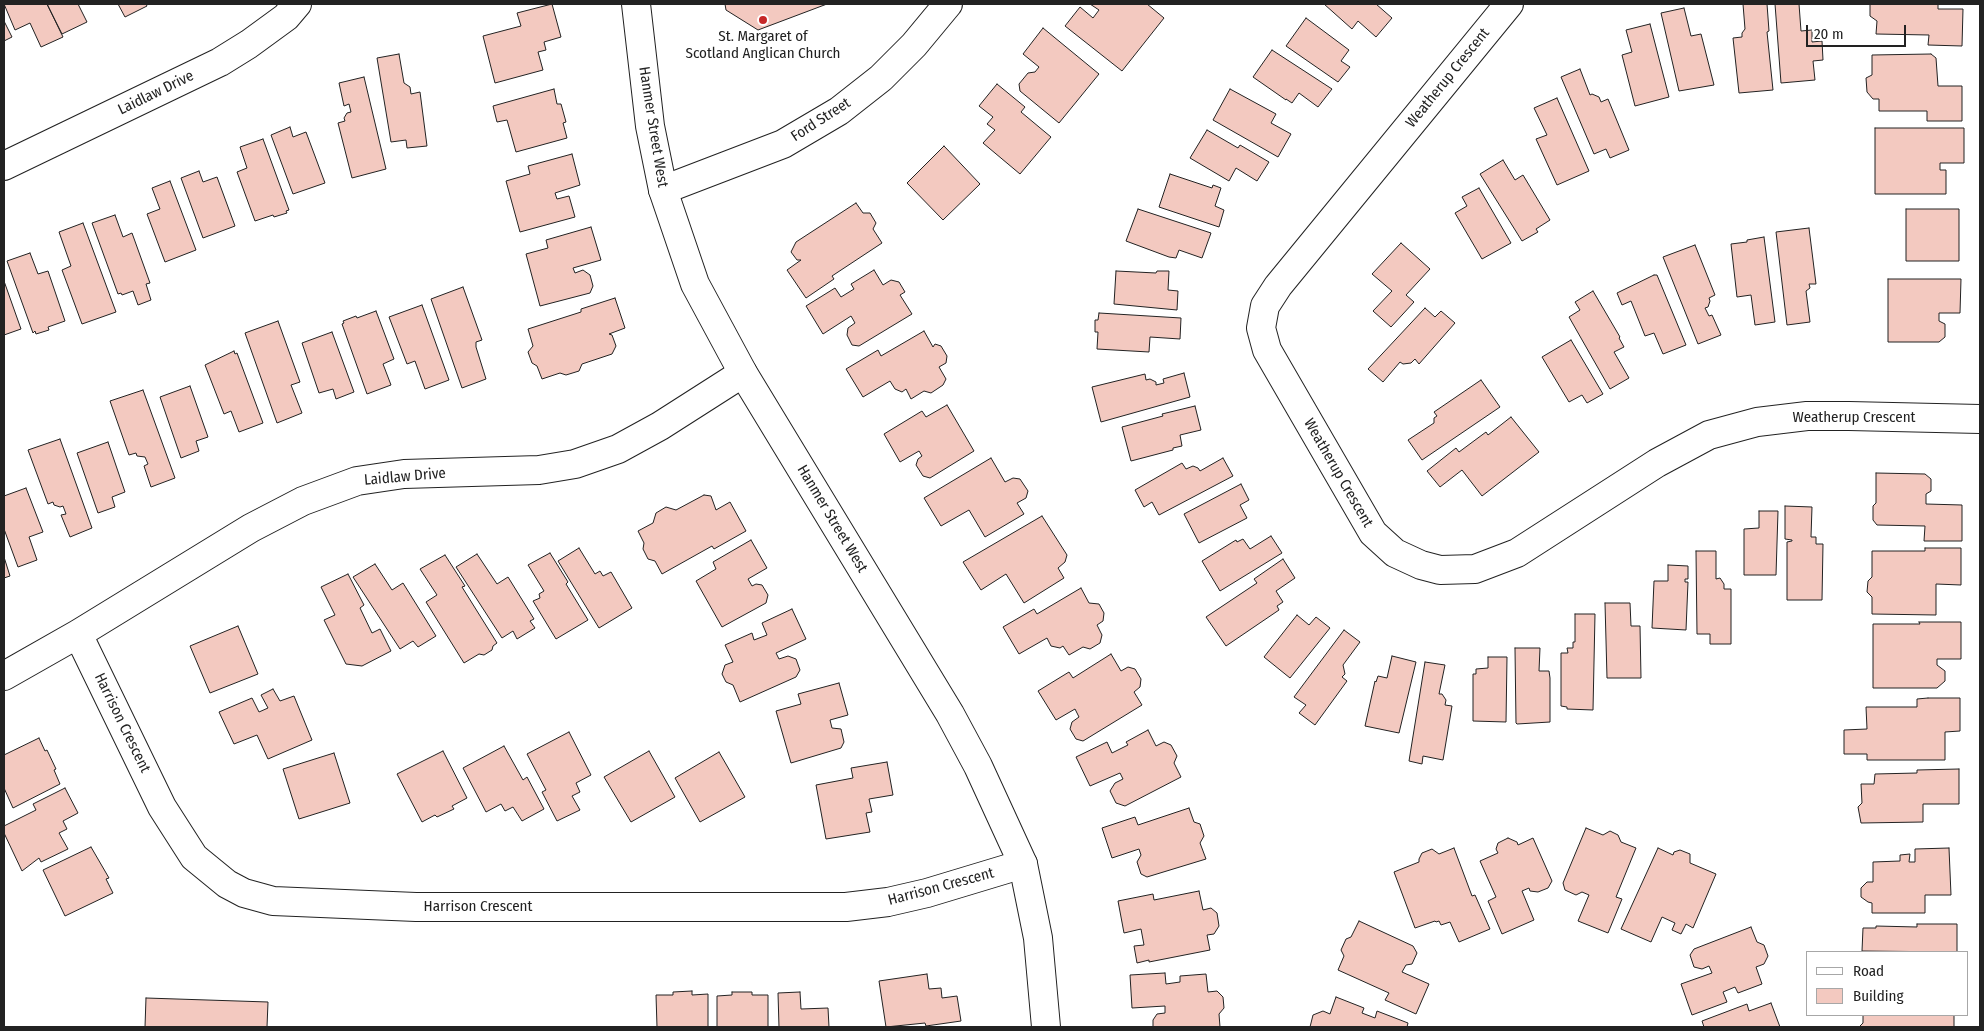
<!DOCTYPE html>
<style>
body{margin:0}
#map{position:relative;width:1984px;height:1031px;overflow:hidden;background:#fff;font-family:"Fira Sans Condensed",sans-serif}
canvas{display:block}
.frame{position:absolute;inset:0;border:5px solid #222;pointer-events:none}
.legend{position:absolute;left:1806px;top:951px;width:162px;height:65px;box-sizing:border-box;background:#fff;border:1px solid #a7a7a7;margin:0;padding:6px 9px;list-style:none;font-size:15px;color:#222}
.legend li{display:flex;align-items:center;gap:10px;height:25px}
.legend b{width:25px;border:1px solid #a7a7a7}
.scale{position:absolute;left:1806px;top:25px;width:100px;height:22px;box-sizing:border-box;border:2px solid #222;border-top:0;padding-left:6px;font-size:15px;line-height:18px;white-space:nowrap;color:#222;-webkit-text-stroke:4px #fff;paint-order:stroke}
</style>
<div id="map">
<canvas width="1984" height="1031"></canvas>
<div class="frame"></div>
<ul class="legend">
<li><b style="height:6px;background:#fff"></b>Road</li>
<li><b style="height:14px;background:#f3c9c0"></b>Building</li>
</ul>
<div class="scale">20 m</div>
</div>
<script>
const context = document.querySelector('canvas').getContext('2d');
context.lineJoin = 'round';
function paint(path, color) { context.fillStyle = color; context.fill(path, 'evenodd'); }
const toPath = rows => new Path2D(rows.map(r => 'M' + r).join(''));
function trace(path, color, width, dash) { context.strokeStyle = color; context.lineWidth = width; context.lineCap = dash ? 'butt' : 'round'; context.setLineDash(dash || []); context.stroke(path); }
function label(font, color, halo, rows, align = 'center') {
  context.font = font + ' "Fira Sans Condensed",sans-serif'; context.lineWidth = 4; context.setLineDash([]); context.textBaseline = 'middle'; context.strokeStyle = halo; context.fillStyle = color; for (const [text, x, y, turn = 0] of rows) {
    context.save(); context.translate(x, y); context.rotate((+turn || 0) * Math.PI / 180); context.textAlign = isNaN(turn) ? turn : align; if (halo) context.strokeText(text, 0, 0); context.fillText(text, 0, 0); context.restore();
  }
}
const building = toPath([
 [4,4,47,4,63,37,41,47,30,23,15,30,4,4],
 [47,4,78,4,87,22,62,34,47,4],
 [118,4,146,4,147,6,125,17,118,4],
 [552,4,561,37,544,42,546,50,538,52,543,70,495,83,483,36,521,26,517,13,552,4],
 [725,4,827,4,758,30,726,10,725,4],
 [1090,4,1147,4,1164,18,1122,71,1065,26,1080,7,1093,18,1099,10,1090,4],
 [1324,4,1376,4,1392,18,1376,37,1358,21,1352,29,1324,4],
 [1743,4,1767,4,1769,31,1767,32,1773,90,1739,93,1733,38,1742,37,1742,33,1745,29,1743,4],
 [1775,4,1799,4,1801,31,1812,30,1812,42,1822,41,1823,60,1813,61,1815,80,1781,83,1775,4],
 [1870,4,1938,4,1938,9,1963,9,1962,46,1928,45,1929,35,1876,34,1877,21,1870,16,1870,4],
 [1684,8,1691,36,1701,34,1714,85,1679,91,1661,13,1684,8],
 [1306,18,1349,50,1341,61,1350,67,1338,82,1286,46,1306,18],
 [4,21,12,37,4,41,4,21],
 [1650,24,1669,97,1635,106,1622,55,1632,52,1626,30,1650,24],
 [1043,28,1099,74,1059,123,1020,91,1019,84,1028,73,1035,72,1039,67,1023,54,1043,28],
 [1272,50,1332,89,1318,107,1299,93,1292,103,1286,99,1286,100,1253,77,1272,50],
 [399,54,404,83,410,87,411,94,420,92,427,146,407,148,406,140,391,142,377,58,399,54],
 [1931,54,1936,58,1938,86,1962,86,1962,121,1927,121,1927,111,1879,111,1879,99,1873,99,1867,92,1866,78,1872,75,1872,55,1931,54],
 [1580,69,1590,95,1592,94,1599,97,1601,102,1608,99,1629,150,1610,158,1606,149,1594,154,1561,77,1580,69],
 [364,77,386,169,352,178,338,123,345,121,344,118,347,113,351,112,349,104,344,106,339,83,364,77],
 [997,84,1025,107,1021,112,1051,137,1020,174,983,143,995,130,987,124,993,117,979,106,997,84],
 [554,89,557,104,561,104,566,122,563,123,567,138,516,152,507,120,497,122,493,106,554,89],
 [1230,89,1276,114,1271,123,1291,134,1278,157,1213,120,1230,89],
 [1557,98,1589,171,1557,185,1536,139,1547,135,1534,108,1557,98],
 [290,127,293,137,306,132,325,183,293,194,271,135,290,127],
 [1875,128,1964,128,1964,163,1940,163,1940,170,1946,170,1946,194,1875,194,1875,128],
 [1207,130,1238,148,1240,145,1269,162,1257,181,1236,168,1229,181,1190,158,1207,130],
 [263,139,289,210,286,211,287,213,274,217,273,215,255,221,237,172,247,168,240,147,263,139],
 [944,146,980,184,943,220,907,183,944,146],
 [572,154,580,185,555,193,557,199,569,196,575,217,520,232,506,181,530,174,528,166,572,154],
 [1503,160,1515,180,1523,175,1550,220,1536,229,1538,232,1522,241,1480,174,1503,160],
 [199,171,203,182,217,177,235,226,203,238,181,178,199,171],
 [1170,174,1212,188,1213,185,1221,188,1215,206,1224,210,1219,227,1159,207,1170,174],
 [170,181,196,250,165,262,147,214,160,209,152,188,170,181],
 [1479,188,1511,243,1482,259,1455,213,1467,206,1462,197,1479,188],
 [856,203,863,213,870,213,876,223,873,229,882,243,832,276,834,279,806,298,787,270,801,260,797,260,791,252,796,242,856,203],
 [1138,209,1211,233,1202,258,1179,250,1176,258,1169,257,1126,241,1138,209],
 [1906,209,1959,209,1959,261,1906,261,1906,209],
 [115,215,123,237,132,233,150,283,146,284,151,300,138,305,133,291,122,295,121,293,118,294,92,223,115,215],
 [83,223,116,312,82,324,62,270,71,266,59,232,83,223],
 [591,227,601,260,573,268,575,273,583,270,590,275,593,286,590,293,540,306,526,254,548,248,546,240,591,227],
 [1809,228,1816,284,1809,284,1810,288,1806,291,1810,322,1787,325,1776,232,1809,228],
 [1764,237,1775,322,1755,325,1751,295,1737,297,1731,244,1747,242,1747,240,1764,237],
 [1401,243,1430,269,1406,295,1414,302,1391,327,1373,311,1392,291,1372,274,1401,243],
 [1695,245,1715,295,1709,298,1710,301,1708,307,1705,308,1709,316,1712,315,1721,335,1698,344,1663,257,1695,245],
 [30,253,38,274,48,271,65,321,48,327,49,330,36,334,35,331,33,333,7,261,30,253],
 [874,270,883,285,891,280,899,282,905,292,900,295,912,314,859,346,852,345,847,335,848,328,855,323,851,316,823,334,806,306,835,288,841,297,854,289,851,284,874,270],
 [1116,271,1156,273,1157,271,1169,271,1168,290,1178,291,1177,310,1114,304,1116,271],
 [1654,275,1657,275,1686,345,1663,354,1654,333,1645,336,1631,301,1622,305,1617,293,1654,275],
 [1888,279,1961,279,1960,313,1939,313,1939,321,1945,324,1945,337,1939,342,1888,342,1888,279],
 [4,281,21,329,4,335,4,281],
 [463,287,482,340,476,342,476,347,486,379,462,388,431,299,463,287],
 [1593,291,1620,337,1619,338,1624,347,1614,352,1629,378,1610,389,1569,317,1580,310,1575,302,1593,291],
 [615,298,625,328,609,334,612,335,616,346,612,354,582,364,579,371,566,375,560,373,542,379,537,366,532,363,528,352,533,346,528,329,581,312,581,309,615,298],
 [422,305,449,380,425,389,415,361,407,364,389,317,422,305],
 [1425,308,1435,317,1441,311,1455,323,1419,364,1415,359,1411,363,1403,364,1400,362,1383,382,1368,369,1425,308],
 [376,311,394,359,383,364,391,385,367,394,342,324,344,323,343,321,356,316,357,318,376,311],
 [1099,313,1181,318,1180,339,1150,337,1149,352,1097,349,1098,332,1095,332,1095,320,1098,320,1099,313],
 [278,321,300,382,291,385,302,413,277,423,245,333,278,321],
 [924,331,933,347,935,344,941,346,947,356,946,363,939,367,946,379,943,385,931,393,924,391,911,399,906,389,902,392,895,389,890,381,863,397,846,369,878,350,881,356,924,331],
 [332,332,354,392,336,399,333,389,319,393,302,343,332,332],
 [1571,340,1603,394,1587,403,1582,395,1569,402,1542,357,1571,340],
 [234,351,235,354,237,353,263,423,239,432,231,411,224,414,205,365,234,351],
 [1184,373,1190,397,1101,422,1092,387,1145,374,1146,380,1150,379,1156,382,1156,385,1164,383,1163,379,1184,373],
 [1481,380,1500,407,1422,460,1408,440,1434,423,1434,418,1437,416,1434,412,1481,380],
 [190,386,208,437,196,441,199,451,181,458,160,397,190,386],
 [143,390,175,478,151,487,144,466,148,464,145,457,137,456,136,453,129,455,110,401,143,390],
 [947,405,974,451,930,478,923,476,916,465,918,459,922,456,919,451,900,462,884,434,922,411,926,417,947,405],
 [1195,406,1201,430,1180,435,1182,446,1173,448,1173,450,1131,461,1122,427,1163,416,1162,414,1195,406],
 [1511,417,1539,452,1482,496,1462,470,1440,487,1427,471,1456,448,1459,452,1486,432,1488,435,1511,417],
 [60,439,92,528,70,537,61,515,66,514,63,506,60,507,54,505,53,502,48,504,28,450,60,439],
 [108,442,125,492,112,497,115,507,98,513,77,453,108,442],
 [991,458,1005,482,1013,478,1020,479,1028,491,1026,498,1017,503,1024,514,985,537,969,510,941,526,924,498,991,458],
 [1223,458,1233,476,1159,515,1152,502,1144,507,1135,490,1182,463,1186,469,1193,466,1198,468,1200,471,1223,458],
 [1876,473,1925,474,1931,479,1931,491,1926,494,1926,504,1962,505,1962,541,1924,541,1925,526,1877,525,1873,520,1873,506,1876,503,1876,473],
 [1241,484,1249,500,1240,505,1247,518,1199,543,1184,514,1241,484],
 [26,488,43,532,29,537,37,560,18,567,4,529,4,496,26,488],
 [704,495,711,496,716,510,730,502,746,531,714,549,712,546,662,574,655,561,648,559,643,549,644,543,638,531,653,523,656,513,666,507,676,510,704,495],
 [1785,506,1812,507,1811,537,1816,537,1816,544,1823,544,1822,600,1787,600,1787,542,1792,541,1792,540,1785,539,1785,506],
 [1759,511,1778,511,1776,575,1744,575,1744,529,1759,528,1759,511],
 [1042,516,1067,555,1065,562,1058,568,1064,578,1024,603,1006,574,981,590,963,562,1042,516],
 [1271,536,1282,553,1220,591,1202,561,1236,540,1237,542,1243,539,1250,549,1271,536],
 [751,540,767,568,748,579,752,586,756,584,762,585,768,595,766,603,722,627,696,581,716,569,713,562,751,540],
 [579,548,595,574,600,571,603,576,611,572,632,608,599,628,558,561,579,548],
 [1925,548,1961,548,1961,585,1936,584,1936,615,1872,614,1872,597,1867,592,1868,581,1872,577,1872,551,1925,551,1925,548],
 [1696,551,1716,551,1716,579,1720,578,1724,584,1724,589,1731,589,1731,644,1710,644,1710,634,1697,634,1696,551],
 [550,553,568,582,566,584,588,620,556,639,533,601,540,598,539,594,544,591,528,565,550,553],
 [477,554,497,584,508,577,534,619,530,621,535,628,517,639,513,631,502,638,456,567,477,554],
 [445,555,465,586,462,587,497,643,493,646,492,650,484,655,479,654,464,663,426,602,437,595,420,569,445,555],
 [4,557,10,576,4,578,4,557],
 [1283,559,1295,578,1276,591,1283,602,1277,606,1279,610,1226,646,1206,617,1257,583,1254,579,1283,559],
 [375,564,392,590,403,583,436,636,418,647,413,641,400,649,353,577,375,564],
 [1668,565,1688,566,1688,579,1685,579,1685,582,1688,582,1686,630,1652,628,1654,581,1668,581,1668,565],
 [348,574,364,605,360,608,372,633,380,629,391,651,362,666,346,664,324,620,335,615,321,587,348,574],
 [1081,588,1089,603,1099,604,1104,613,1103,621,1097,625,1102,635,1100,643,1090,649,1083,647,1069,655,1063,646,1060,648,1051,646,1047,638,1019,654,1003,627,1034,609,1037,614,1081,588],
 [1605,603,1630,603,1631,626,1640,626,1641,678,1607,678,1605,603],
 [792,609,806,639,776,653,779,659,788,656,796,659,800,670,796,677,740,702,733,685,726,682,722,674,725,665,733,662,725,645,752,633,754,640,767,635,762,623,792,609],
 [1575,614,1595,614,1593,710,1567,709,1567,707,1561,706,1561,653,1568,653,1567,648,1573,648,1573,642,1575,642,1575,614],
 [1297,615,1309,625,1316,617,1330,628,1290,678,1264,657,1297,615],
 [1919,622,1961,622,1961,659,1937,659,1937,665,1945,671,1945,681,1937,688,1873,688,1873,624,1920,624,1919,622],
 [238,626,258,674,210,693,190,646,238,626],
 [1344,630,1360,642,1343,665,1345,674,1342,677,1347,681,1315,725,1299,713,1306,705,1294,697,1344,630],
 [1515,648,1540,648,1539,671,1549,671,1550,678,1550,722,1517,724,1516,723,1515,648],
 [1111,654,1121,671,1128,667,1135,669,1141,679,1140,687,1134,692,1142,705,1083,741,1076,739,1070,729,1072,722,1079,717,1075,709,1056,720,1038,691,1069,672,1073,678,1111,654],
 [1392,656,1416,662,1399,733,1365,726,1375,681,1376,682,1378,676,1387,678,1392,656],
 [1488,657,1507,657,1506,722,1473,721,1473,674,1476,674,1476,669,1488,668,1488,657],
 [1425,662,1445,665,1439,694,1442,694,1446,700,1445,705,1452,706,1443,760,1423,756,1422,764,1409,761,1425,662],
 [839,683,848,715,830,720,832,728,841,729,844,742,841,748,791,763,776,711,801,704,798,694,839,683],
 [273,689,280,701,294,696,312,740,268,759,257,735,234,744,219,712,252,698,259,712,268,708,261,695,273,689],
 [1928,698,1960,698,1960,731,1945,732,1945,760,1867,760,1867,754,1844,754,1844,730,1867,729,1866,707,1917,707,1917,699,1928,698],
 [1148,730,1156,746,1164,742,1171,745,1177,756,1174,763,1181,777,1125,806,1116,803,1110,791,1115,783,1123,779,1120,773,1090,786,1076,757,1107,742,1112,753,1128,745,1126,742,1148,730],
 [569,732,591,775,576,783,580,792,572,796,580,810,557,821,542,792,546,790,527,754,569,732],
 [39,738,45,751,47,750,56,769,54,770,60,784,13,808,4,788,4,755,39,738],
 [504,746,523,780,527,777,544,809,522,821,513,807,505,811,501,804,486,812,463,768,504,746],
 [443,751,467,798,452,806,454,809,437,817,435,815,422,822,397,774,443,751],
 [649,751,675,797,631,822,604,777,649,751],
 [719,752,745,797,700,822,675,778,719,752],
 [334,753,350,803,299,819,283,769,334,753],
 [887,762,893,795,869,799,872,812,866,813,870,832,826,839,816,785,853,778,851,768,887,762],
 [1959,769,1959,804,1923,804,1923,822,1861,823,1858,807,1862,803,1861,784,1874,784,1875,774,1917,773,1917,770,1959,769],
 [65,788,78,813,63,821,67,829,59,833,68,849,41,862,39,858,22,871,4,833,4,826,36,810,33,804,65,788],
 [1189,808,1194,822,1200,824,1204,836,1200,843,1206,859,1147,877,1141,874,1137,862,1141,855,1139,849,1112,858,1102,828,1135,817,1138,825,1189,808],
 [1586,828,1603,835,1610,831,1618,835,1621,842,1636,848,1616,897,1622,899,1608,933,1578,921,1589,895,1582,892,1576,895,1565,890,1563,883,1586,828],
 [1508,838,1517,842,1518,845,1533,838,1552,881,1548,888,1538,892,1530,891,1529,888,1522,891,1534,920,1502,934,1488,901,1496,897,1480,861,1498,853,1496,849,1498,843,1508,838],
 [91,847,109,878,106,879,113,893,65,916,43,870,91,847],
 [1454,848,1472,896,1475,895,1490,929,1459,942,1450,922,1441,925,1439,921,1436,922,1435,921,1415,928,1394,872,1419,862,1419,859,1422,853,1432,849,1439,854,1454,848],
 [1658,848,1673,855,1674,852,1680,850,1690,854,1690,863,1716,874,1693,928,1686,924,1681,934,1672,930,1675,923,1662,917,1651,942,1621,929,1658,848],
 [1949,848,1951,895,1925,895,1925,913,1872,913,1872,903,1868,902,1861,897,1861,888,1867,882,1873,882,1873,862,1900,861,1900,855,1910,854,1909,862,1915,862,1915,849,1949,848],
 [1199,891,1203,910,1211,908,1217,913,1219,926,1214,934,1207,935,1210,950,1149,962,1149,960,1137,963,1134,946,1144,945,1141,929,1124,933,1118,901,1153,894,1154,900,1199,891],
 [1359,921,1413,946,1417,953,1412,964,1406,965,1402,972,1429,984,1416,1014,1385,1000,1389,993,1338,970,1344,956,1341,950,1346,939,1351,937,1359,921],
 [1917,924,1957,924,1957,952,1862,951,1863,928,1876,928,1876,926,1917,927,1917,924],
 [1751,927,1757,942,1764,945,1768,956,1764,964,1756,967,1762,984,1738,993,1735,987,1723,992,1727,1002,1692,1015,1681,984,1712,973,1709,966,1702,969,1694,967,1690,955,1694,949,1751,927],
 [1165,973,1166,984,1180,982,1180,976,1206,974,1208,992,1217,991,1223,997,1224,1008,1219,1014,1220,1027,1153,1027,1153,1020,1157,1014,1165,1013,1165,1006,1132,1008,1130,975,1165,973],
 [927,974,929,989,941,988,942,998,957,996,961,1021,926,1026,925,1023,886,1027,879,981,927,974],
 [692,991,692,995,708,994,708,1027,657,1027,656,995,673,995,673,992,692,991],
 [732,992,752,992,752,995,768,995,768,1027,717,1027,717,996,732,995,732,992],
 [800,992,801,1009,828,1008,829,1027,779,1027,778,993,800,992],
 [1336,997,1364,1008,1362,1013,1375,1018,1377,1011,1408,1023,1407,1027,1310,1027,1313,1015,1323,1011,1330,1014,1336,997],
 [146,998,268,1002,267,1027,145,1027,146,998],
 [1771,1003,1780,1027,1704,1027,1702,1021,1747,1004,1749,1011,1771,1003],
 [1863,1015,1954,1015,1954,1027,1859,1027,1863,1023,1863,1015]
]);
paint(building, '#f3c9c0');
trace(building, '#222', 1);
const minor = toPath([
 [1509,4,1278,286,1265,306,1261,328,1267,350,1373,533,1395,553,1421,565,1440,570,1475,569,1517,553,1657,463,1709,435,1757,422,1807,416,1849,416,1980,419],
 [4,166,220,62,249,44,286,17,297,4],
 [663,190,783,144,839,111,881,78,914,45,948,4],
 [78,634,162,807,194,857,227,884,244,893,273,901,416,907,846,907,888,902,927,893,1023,864],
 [4,676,78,634,251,528,303,501,357,481,404,474,539,470,575,464,618,449,660,426,743,373]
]);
const tertiary = toPath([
 [636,4,650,126,663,190,695,284,743,373,950,714,978,766,1023,864,1038,938,1046,1027]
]);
trace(minor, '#222', 30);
trace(tertiary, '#222', 30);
trace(minor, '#fff', 28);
trace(tertiary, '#fff', 28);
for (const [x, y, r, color] of [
 [763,20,5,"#c62828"]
]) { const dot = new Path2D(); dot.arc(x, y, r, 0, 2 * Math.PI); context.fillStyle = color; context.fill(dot); trace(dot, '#fff', 2); }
label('15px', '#222', '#fff', [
 ["St. Margaret of",763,37],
 ["Scotland Anglican Church",763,54]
]);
label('15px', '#222', '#fff', [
 ["Weatherup Crescent",1448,78,-51],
 ["Laidlaw Drive",156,93,-26],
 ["Ford Street",821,120,-33],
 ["Hanmer Street West",653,127,81],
 ["Weatherup Crescent",1854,418],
 ["Weatherup Crescent",1338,473,60],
 ["Laidlaw Drive",405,477,-5],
 ["Hanmer Street West",832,519,59],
 ["Harrison Crescent",122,723,64],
 ["Harrison Crescent",941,887,-15],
 ["Harrison Crescent",478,907]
]);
</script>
